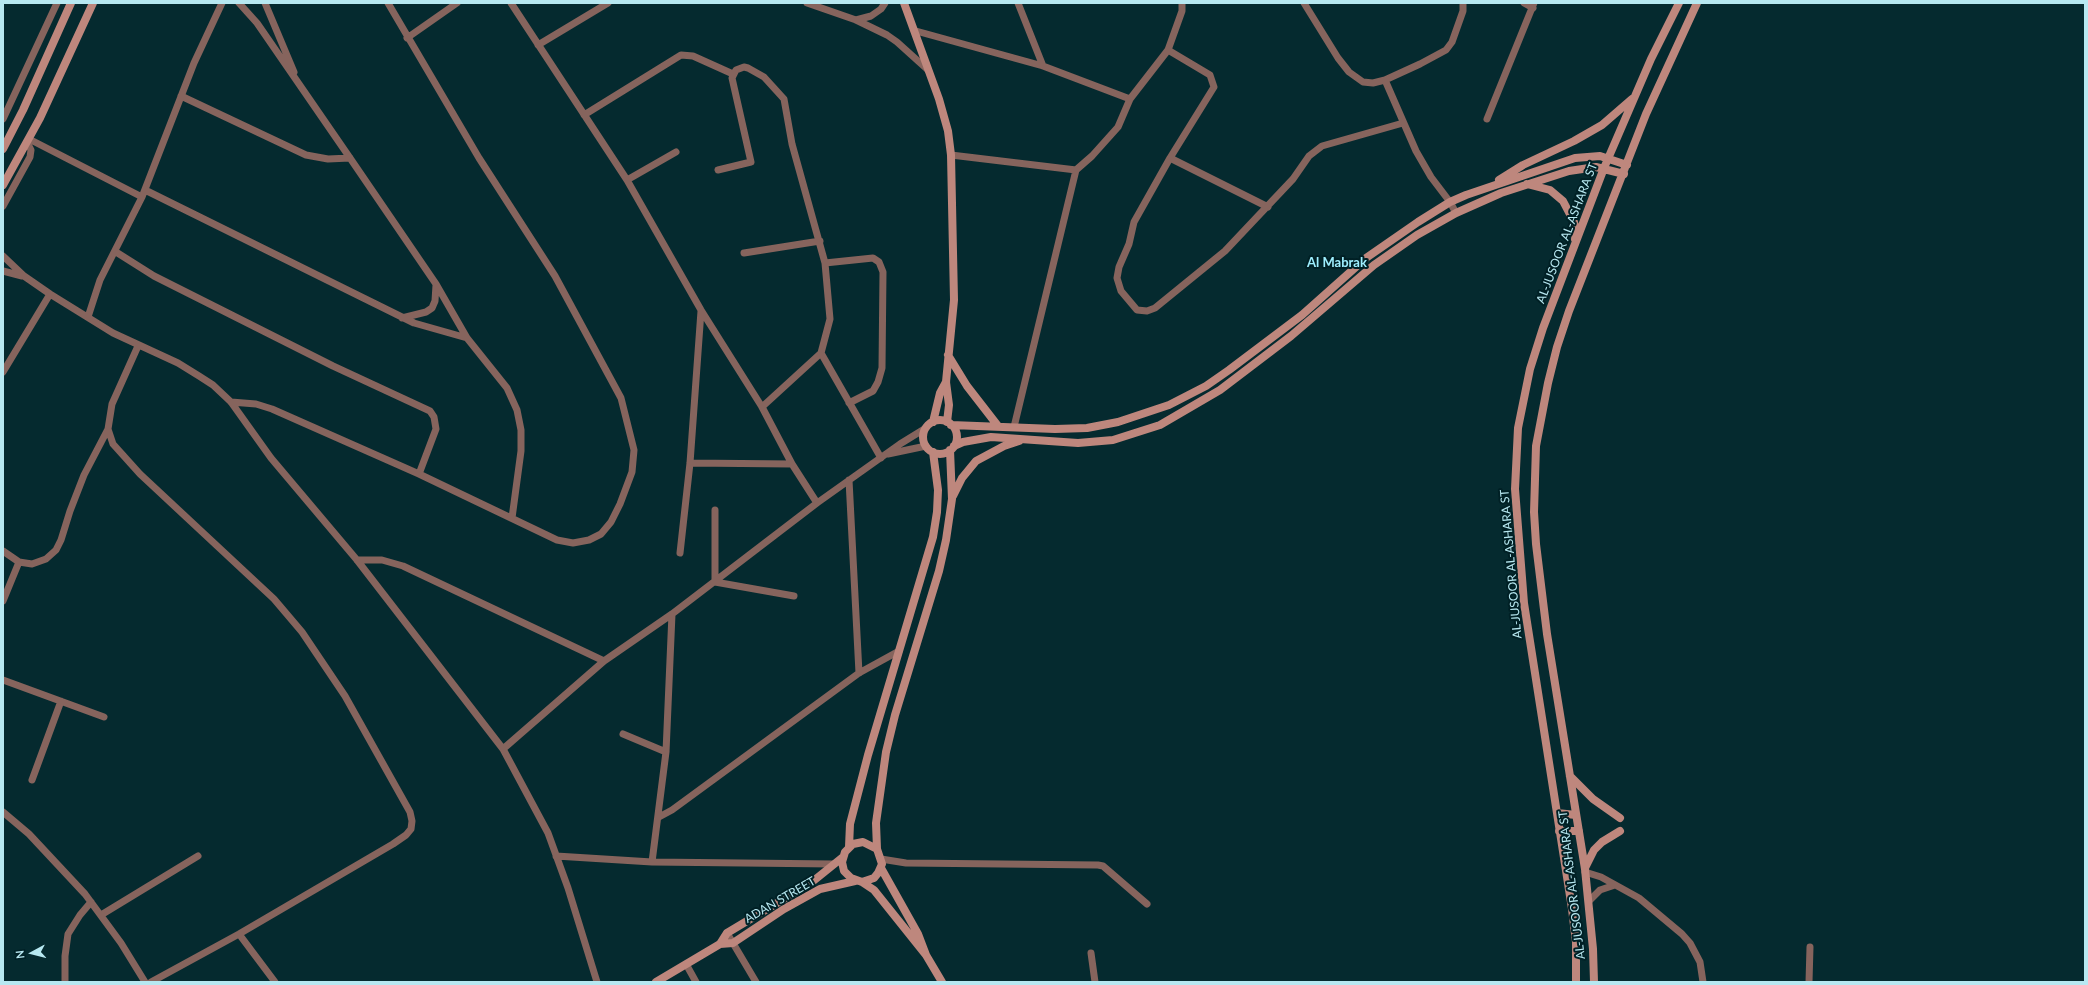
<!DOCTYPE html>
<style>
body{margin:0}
#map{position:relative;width:2088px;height:985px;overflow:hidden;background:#052a2f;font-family:Lato,sans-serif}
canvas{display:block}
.frame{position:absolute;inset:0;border:4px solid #b7e8f1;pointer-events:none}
.north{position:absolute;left:12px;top:933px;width:40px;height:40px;-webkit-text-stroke:3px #002025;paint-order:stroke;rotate:263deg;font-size:11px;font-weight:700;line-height:16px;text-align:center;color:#b7e8f1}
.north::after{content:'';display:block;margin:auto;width:14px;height:18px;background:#b7e8f1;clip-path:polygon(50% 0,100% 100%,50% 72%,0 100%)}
</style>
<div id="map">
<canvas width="2088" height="985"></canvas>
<div class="frame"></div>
<div class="north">N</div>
</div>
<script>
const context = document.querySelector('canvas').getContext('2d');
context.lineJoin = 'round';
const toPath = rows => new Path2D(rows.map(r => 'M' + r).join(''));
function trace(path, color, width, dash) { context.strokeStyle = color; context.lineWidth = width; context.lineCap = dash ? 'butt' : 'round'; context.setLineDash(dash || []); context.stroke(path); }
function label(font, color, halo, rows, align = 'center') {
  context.font = font + ' Lato,sans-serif'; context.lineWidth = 4; context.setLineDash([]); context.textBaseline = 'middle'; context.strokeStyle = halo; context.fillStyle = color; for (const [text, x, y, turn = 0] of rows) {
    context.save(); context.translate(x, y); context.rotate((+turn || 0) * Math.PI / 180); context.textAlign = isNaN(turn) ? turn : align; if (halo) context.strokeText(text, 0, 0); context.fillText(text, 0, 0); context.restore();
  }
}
trace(toPath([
 [239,3,257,23,350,158,436,284,467,338,507,388,517,410,521,430,521,451,512,518],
 [265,3,294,72],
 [511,3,627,180,701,310,762,407,792,464,817,503],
 [807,3,856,20,887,35,897,42,928,70],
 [1018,3,1043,66],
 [1304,3,1338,58,1349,72,1363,82,1373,83,1385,80,1420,64,1446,50,1452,42,1463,11,1463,3],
 [1524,3,1533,8],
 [856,20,871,16,881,9,885,3],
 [916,31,1043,66,1130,99],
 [407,38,457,3],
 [538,45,608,3],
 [1168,50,1210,75,1214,87,1170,158,1134,222,1129,244,1119,267,1117,278,1121,291,1137,310,1147,311,1155,308,1225,251,1293,179,1309,156,1322,146,1403,123],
 [1385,80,1416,151,1431,177,1450,202,1456,213],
 [181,96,306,155,328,159,350,158],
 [584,115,681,55,693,56,733,74],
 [3,119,57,3],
 [1487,119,1534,3],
 [29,139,142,197],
 [951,155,1076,170,1092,156,1118,127,1130,99,1168,50,1182,11,1182,3],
 [1170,158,1268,207],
 [718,170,751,162,732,78,736,70,744,67,748,68,764,77,784,99,792,144,825,263,830,319,821,353,881,458],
 [627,180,676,152],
 [145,190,414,323,467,338],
 [3,206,30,157,31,150,27,142],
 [116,252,154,276,333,366,430,411,434,417,436,429,419,474],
 [744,253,820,241],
 [3,256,24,276,50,294,113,333,178,363,199,376,213,385,231,402,271,458,357,560,503,749,548,833,568,888,597,982],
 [825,263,873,258,879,262,883,272,882,368,878,382,873,391,849,403],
 [3,271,22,276],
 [88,317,100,280,142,197,194,63,222,3],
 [402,318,426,312,432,308,435,301,436,285],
 [138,346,112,404,108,429,113,444,140,474,274,599,302,632,345,696,410,812,412,821,411,829,406,835,393,844,239,934,151,982],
 [3,372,50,294],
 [231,402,256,404,272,409,419,474,557,540,573,543,589,540,601,534,611,522,620,504,632,472,634,450,621,398,555,276,479,158,388,3],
 [762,407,821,353],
 [1014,427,1076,170],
 [888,454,926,446],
 [690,463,792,464],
 [849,480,859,673],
 [715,510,715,582,794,596],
 [3,551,19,562,32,564,46,559,56,550,61,540,70,511,84,475,108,429],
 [680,553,690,463,701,311],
 [357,560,382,560,403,566,604,661],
 [3,601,19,562],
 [3,680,104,717],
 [623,734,666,752],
 [503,749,604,661,672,614,817,503,900,444,926,428],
 [32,780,61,701],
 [3,812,29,834,85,894,121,943,145,982],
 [659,817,672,810,859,673,899,651],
 [556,856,652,862,834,864],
 [881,859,906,863,1098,865,1103,866,1147,904],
 [652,862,666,752,672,614],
 [1585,872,1601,877,1639,898,1682,934,1690,943,1700,962,1703,982],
 [1589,901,1600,890,1615,885],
 [101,915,198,856],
 [727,933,756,982],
 [239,934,275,982],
 [1091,953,1095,982],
 [686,964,696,982],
 [65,982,65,956,68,934,80,915,91,902],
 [1809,982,1810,947]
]), '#86645d', 7);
trace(toPath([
 [904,3,939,99,948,131,951,155,954,300,946,382,949,405,947,422],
 [3,149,23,110,71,3],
 [1499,180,1523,165,1574,141,1602,125,1632,99],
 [1527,184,1550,190,1563,201,1574,222,1576,232,1575,239],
 [3,185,40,118,93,3],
 [948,355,967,386,998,426],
 '923 437a17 17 0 1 1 34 0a17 17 0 1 1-34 0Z',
 [933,422,940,393,946,382],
 [951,425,1055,429,1087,428,1118,422,1169,405,1206,386,1229,370,1302,315,1366,258,1418,222,1450,202,1466,195,1575,158,1600,156,1627,165],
 [954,446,963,442,991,437,1078,443,1113,440,1160,425,1220,390,1291,336,1374,265,1417,235,1456,213,1501,193,1569,171,1596,167,1624,174],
 [953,496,962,478,976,461,1004,446,1019,441],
 [1570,776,1593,799,1620,818],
 [1557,813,1576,815],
 [1559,831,1579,831],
 [849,847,850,824,868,755,933,537,937,512,938,490,933,452],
 [877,849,876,823,886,752,895,715,939,571,946,540,952,499,950,450],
 [881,868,918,934,926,955,942,982],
 [1585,868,1594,850,1602,842,1620,831],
 [862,882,874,878,878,873,882,864,877,849,863,842,853,844,845,852,842,862,844,871,851,878,862,882,874,890,926,955],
 [720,944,733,943,784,909,820,889,855,881],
 [656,982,720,944,727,933,812,882,843,857],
 [1576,982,1576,942,1572,909,1524,603,1515,489,1518,428,1530,369,1543,328,1604,168,1651,59,1679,3],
 [1594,982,1593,949,1585,869,1547,634,1536,544,1534,512,1536,446,1548,383,1557,347,1569,311,1646,114,1697,3]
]), '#be877d', 8);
label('12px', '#b7e8f1', '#002025', [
 ["AL-JUSOOR AL-ASHARA ST",1567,233,-69],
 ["AL-JUSOOR AL-ASHARA ST",1511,564,-95],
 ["AL-JUSOOR AL-ASHARA ST",1572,885,-97],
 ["ADAN STREET",780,900,-30]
]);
label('bold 13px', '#9eefff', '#002025', [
 ["Al Mabrak",1337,263]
]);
</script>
